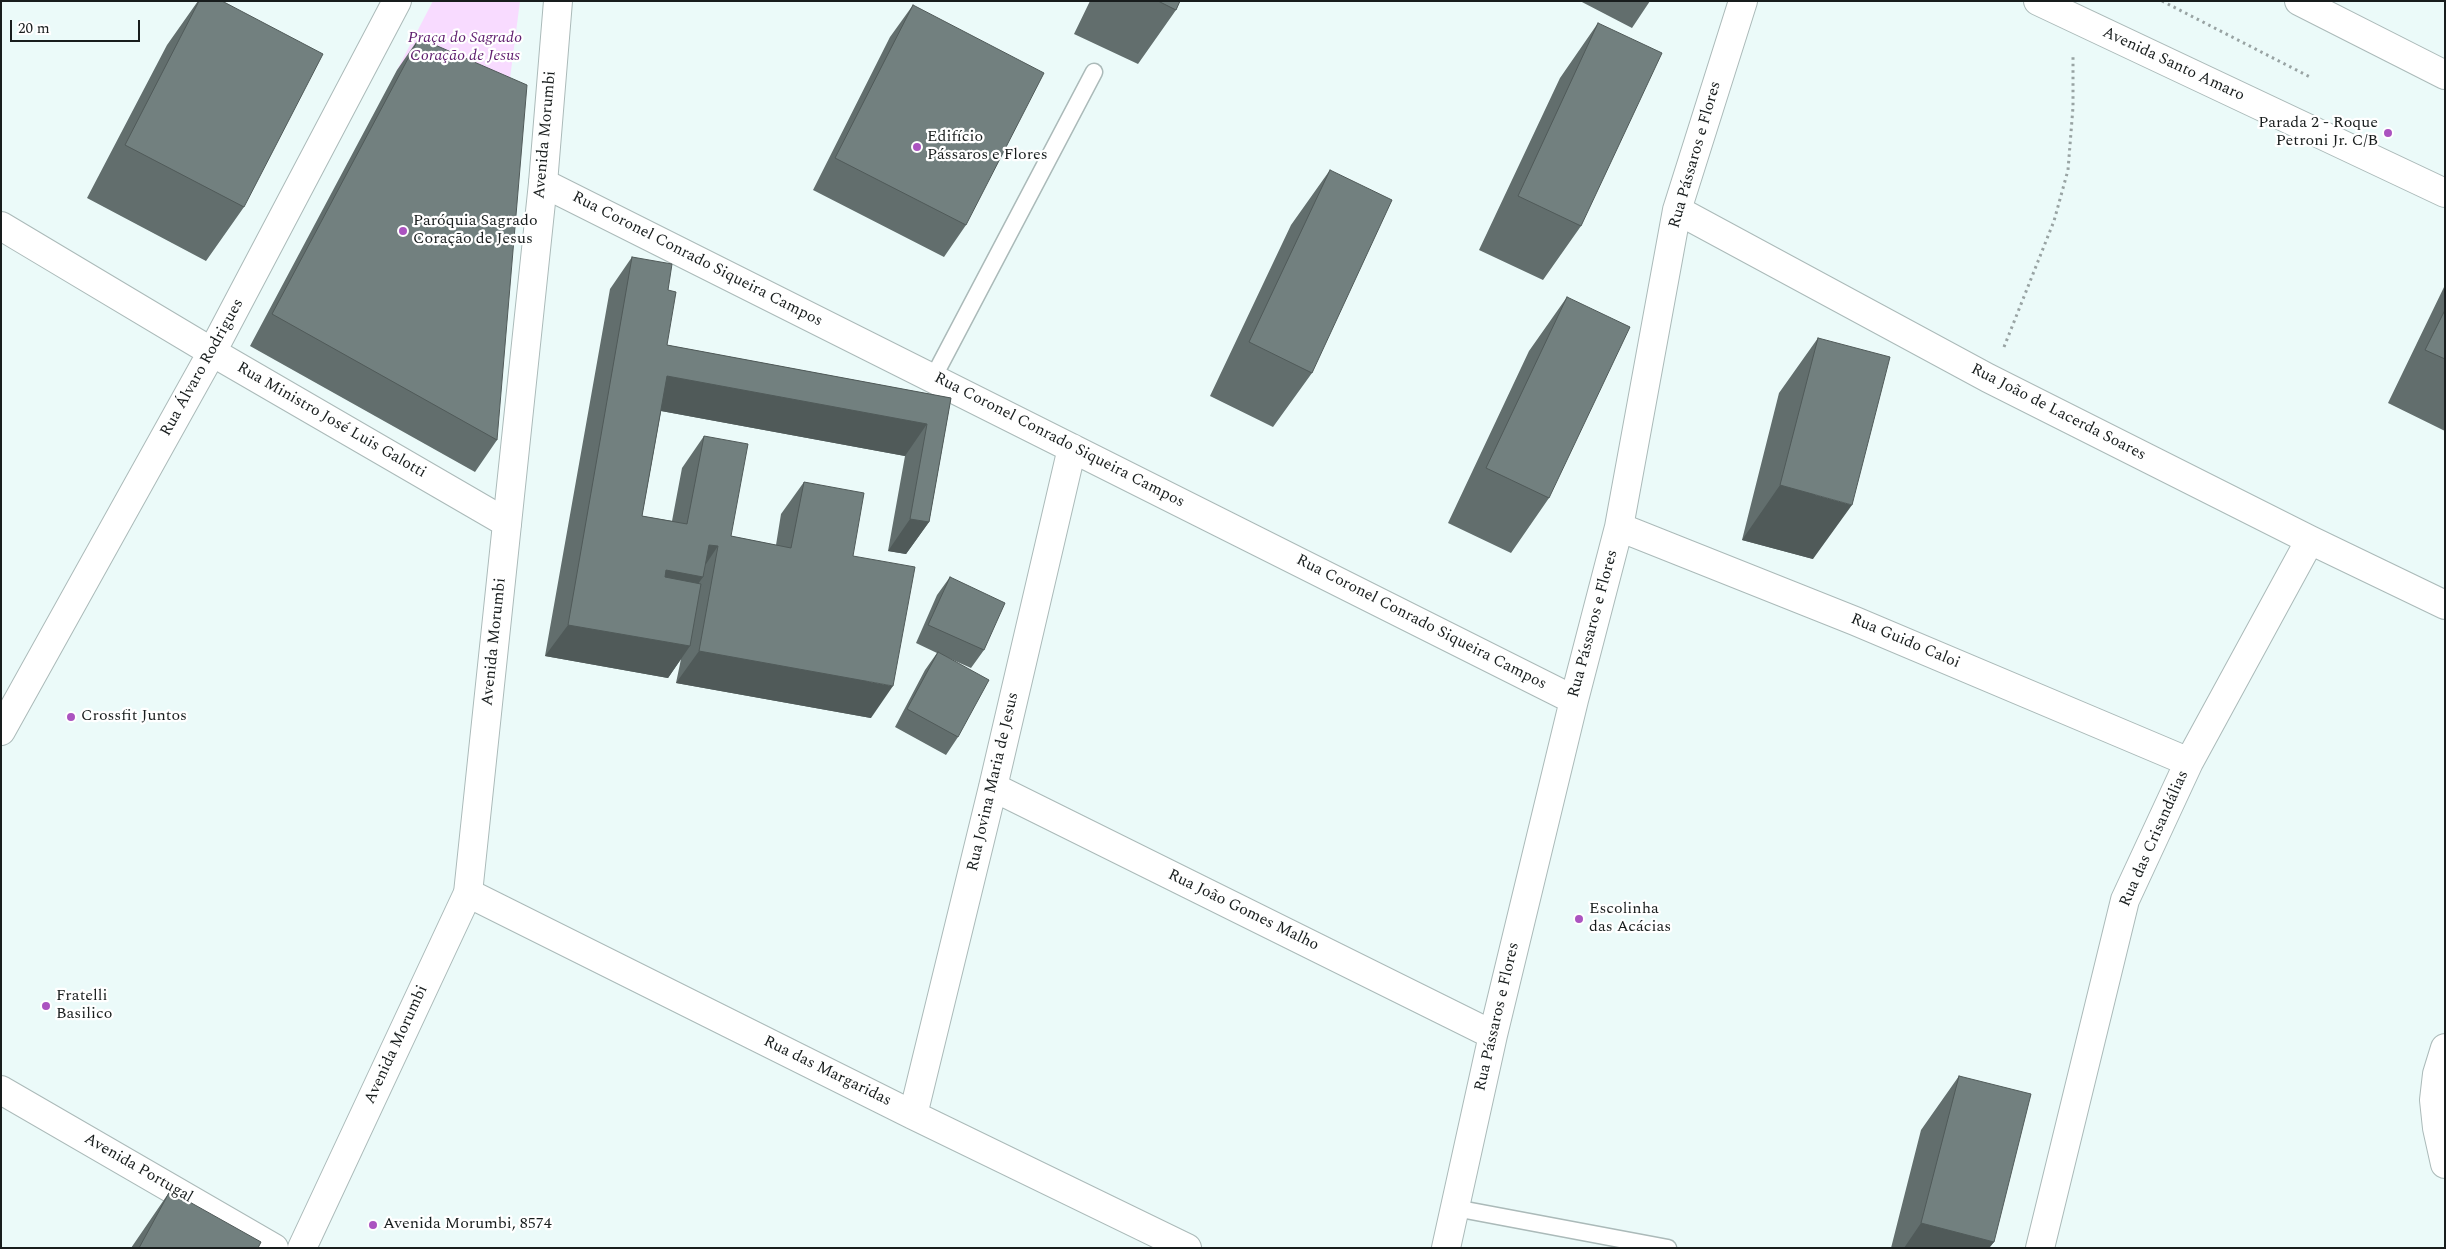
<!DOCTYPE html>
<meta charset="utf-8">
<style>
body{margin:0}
#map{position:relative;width:2446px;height:1249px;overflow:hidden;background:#ebfaf9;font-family:Spectral,serif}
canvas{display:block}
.frame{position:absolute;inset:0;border:2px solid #181d1d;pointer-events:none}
.scale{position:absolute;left:10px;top:20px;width:130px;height:22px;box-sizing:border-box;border:2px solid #181d1d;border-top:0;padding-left:6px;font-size:15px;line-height:18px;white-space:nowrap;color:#181d1d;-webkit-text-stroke:4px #fff;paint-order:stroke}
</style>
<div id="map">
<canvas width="2446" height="1249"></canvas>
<div class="frame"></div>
<div class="scale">20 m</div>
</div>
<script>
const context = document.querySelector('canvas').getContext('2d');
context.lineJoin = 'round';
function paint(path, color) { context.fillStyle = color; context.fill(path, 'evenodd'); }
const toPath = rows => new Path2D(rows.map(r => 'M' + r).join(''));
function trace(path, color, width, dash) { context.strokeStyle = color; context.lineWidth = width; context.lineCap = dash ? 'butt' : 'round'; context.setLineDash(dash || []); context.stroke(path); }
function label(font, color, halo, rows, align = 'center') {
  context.font = font + ' Spectral,serif'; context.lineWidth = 4.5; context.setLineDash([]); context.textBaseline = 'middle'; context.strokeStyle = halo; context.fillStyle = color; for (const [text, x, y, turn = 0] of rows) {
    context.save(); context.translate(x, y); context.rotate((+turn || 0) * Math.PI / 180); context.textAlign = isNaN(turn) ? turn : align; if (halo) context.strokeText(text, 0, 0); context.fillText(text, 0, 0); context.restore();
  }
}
paint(toPath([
 [433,1,520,1,505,117,397,70]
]), '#f8dbff');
const service = toPath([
 [933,378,1094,72],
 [1455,1208,1668,1248]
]);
const minor = toPath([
 [543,183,1574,700],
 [1677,210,1988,378,2310,540,2445,605],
 [1,226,212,352,507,523],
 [1619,527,1855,621,2189,762],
 [1,731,212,352,397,1],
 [993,787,1493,1035],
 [468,893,913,1115,1187,1248],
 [2445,1048,2437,1074,2434,1100,2437,1128,2445,1164],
 [913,1115,993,787,1072,448],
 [1446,1248,1493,1035,1574,700,1619,527,1677,210,1743,1],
 [2040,1248,2125,900,2189,762,2310,540]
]);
const tertiary = toPath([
 [1,1090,274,1248],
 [302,1248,468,893,543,183,558,1]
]);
const primary = toPath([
 [2038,1,2445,193],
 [2299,1,2445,75]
]);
trace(service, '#abbab9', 19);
trace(minor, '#abbab9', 30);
trace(tertiary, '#abbab9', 30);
trace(primary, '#abbab9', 30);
trace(toPath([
 [2162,1,2312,78],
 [2004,347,2054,221,2068,170,2073,107,2073,57]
]), '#98a3a3', 3, [2.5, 4]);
trace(service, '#fff', 16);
trace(minor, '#fff', 28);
trace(tertiary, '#fff', 28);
trace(primary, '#fff', 28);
paint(toPath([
 [198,1,222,1,244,207,206,261,87,198,167,45],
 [1090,1,1180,1,1176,10,1138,64,1074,34],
 [1580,1,1650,1,1632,28],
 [913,5,966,225,944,257,813,190,890,37],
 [1598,23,1581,226,1543,280,1479,250,1560,78],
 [419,38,497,440,475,472,250,346,397,70],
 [1330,170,1312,373,1273,427,1210,396,1291,225],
 [632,257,668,290,667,345,951,398,929,522,906,554,888,551,905,456,661,411,642,516,672,521,682,468,704,436,731,536,776,545,781,514,804,482,853,556,871,718,676,683,681,659,668,678,545,656,610,289],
 [2445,285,2445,431,2388,403],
 [1567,297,1549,498,1511,553,1448,523,1529,351],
 [1818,338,1813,559,1742,540,1779,393],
 [950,577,984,650,971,668,944,656,958,737,946,755,895,727,925,670,937,653,916,643,937,595],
 [1959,1076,1994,1242,1989,1248,1891,1248,1921,1130],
 [170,1191,258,1248,131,1248]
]), '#626e6d');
paint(toPath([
 [667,376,927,424,905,456,645,408],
 [1780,485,1852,505,1813,559,1742,540],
 [910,519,929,522,906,554,888,551],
 [709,545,718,546,698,576,703,577,681,608,644,602,666,570],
 [568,625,690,646,668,678,545,656],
 [699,651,893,686,871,718,676,683],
 [1921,1223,1994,1242,1989,1248,1904,1248]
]), '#505a59');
const building = toPath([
 [199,1,222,1,323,54,244,207,125,145,199,1],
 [1158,1,1180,1,1176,10,1158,1],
 [913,5,1044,73,966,225,835,158,913,5],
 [1598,23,1662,53,1581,226,1518,196,1598,23],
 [419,38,527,85,497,440,272,314,419,38],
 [1330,170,1392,200,1312,373,1249,342,1330,170],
 [632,257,672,264,668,290,676,292,667,345,951,398,929,522,910,519,927,424,667,376,642,516,687,524,704,436,748,444,731,536,791,548,804,482,864,493,853,556,915,567,893,686,699,651,718,546,709,545,703,577,666,570,665,577,701,584,690,646,568,625,632,257],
 [1567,297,1630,327,1549,498,1486,468,1567,297],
 [2445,310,2445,359,2425,350,2445,310],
 [1818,338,1890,357,1852,505,1780,485,1818,338],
 [950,577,1005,603,984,650,928,625,950,577],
 [938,652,989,680,958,737,907,709,938,652],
 [1959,1076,2031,1094,1994,1242,1921,1223,1959,1076],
 [170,1191,261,1242,258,1248,139,1248,170,1191]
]);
paint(building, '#72807f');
trace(building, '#505a59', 1);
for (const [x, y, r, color] of [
 [2388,133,5,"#ab53c0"],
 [917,147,5,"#ab53c0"],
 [403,231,5,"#ab53c0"],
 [71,717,5,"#ab53c0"],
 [1579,919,5,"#ab53c0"],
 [46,1006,5,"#ab53c0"],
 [373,1225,5,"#ab53c0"]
]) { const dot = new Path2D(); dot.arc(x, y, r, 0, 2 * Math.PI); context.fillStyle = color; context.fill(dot); trace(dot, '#fff', 2); }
label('italic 16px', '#612070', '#fff', [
 ["Praça do Sagrado",465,39],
 ["Coração de Jesus",465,57]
]);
label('16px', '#181d1d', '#fff', [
 ["Avenida Santo Amaro",2173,65,25],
 ["Avenida Morumbi",546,135,-85],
 ["Rua Pássaros e Flores",1696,155,-74],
 ["Rua Coronel Conrado Siqueira Campos",697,260,27],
 ["Rua Álvaro Rodrigues",203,368,-61],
 ["Rua João de Lacerda Soares",2058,413,27],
 ["Rua Ministro José Luis Galotti",331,421,30],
 ["Rua Coronel Conrado Siqueira Campos",1059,441,27],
 ["Rua Coronel Conrado Siqueira Campos",1421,623,27],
 ["Rua Pássaros e Flores",1594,624,-75],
 ["Avenida Morumbi",495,642,-84],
 ["Rua Guido Caloi",1905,642,23],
 ["Rua Jovina Maria de Jesus",994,782,-77],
 ["Rua das Crisandálias",2155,839,-66],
 ["Rua João Gomes Malho",1243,911,26],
 ["Rua Pássaros e Flores",1498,1017,-77],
 ["Avenida Morumbi",397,1045,-65],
 ["Rua das Margaridas",827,1072,26],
 ["Avenida Portugal",138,1169,30]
]);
label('16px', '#181d1d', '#fff', [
 ["Parada 2 - Roque",2378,124,"right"],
 ["Petroni Jr. C/B",2378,142,"right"],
 ["Edifício",927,138],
 ["Pássaros e Flores",927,156],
 ["Paróquia Sagrado",413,222],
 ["Coração de Jesus",413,240],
 ["Crossfit Juntos",81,717],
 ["Escolinha",1589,910],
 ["das Acácias",1589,928],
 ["Fratelli",56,997],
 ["Basilico",56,1015],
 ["Avenida Morumbi, 8574",383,1225]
], 'left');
</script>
